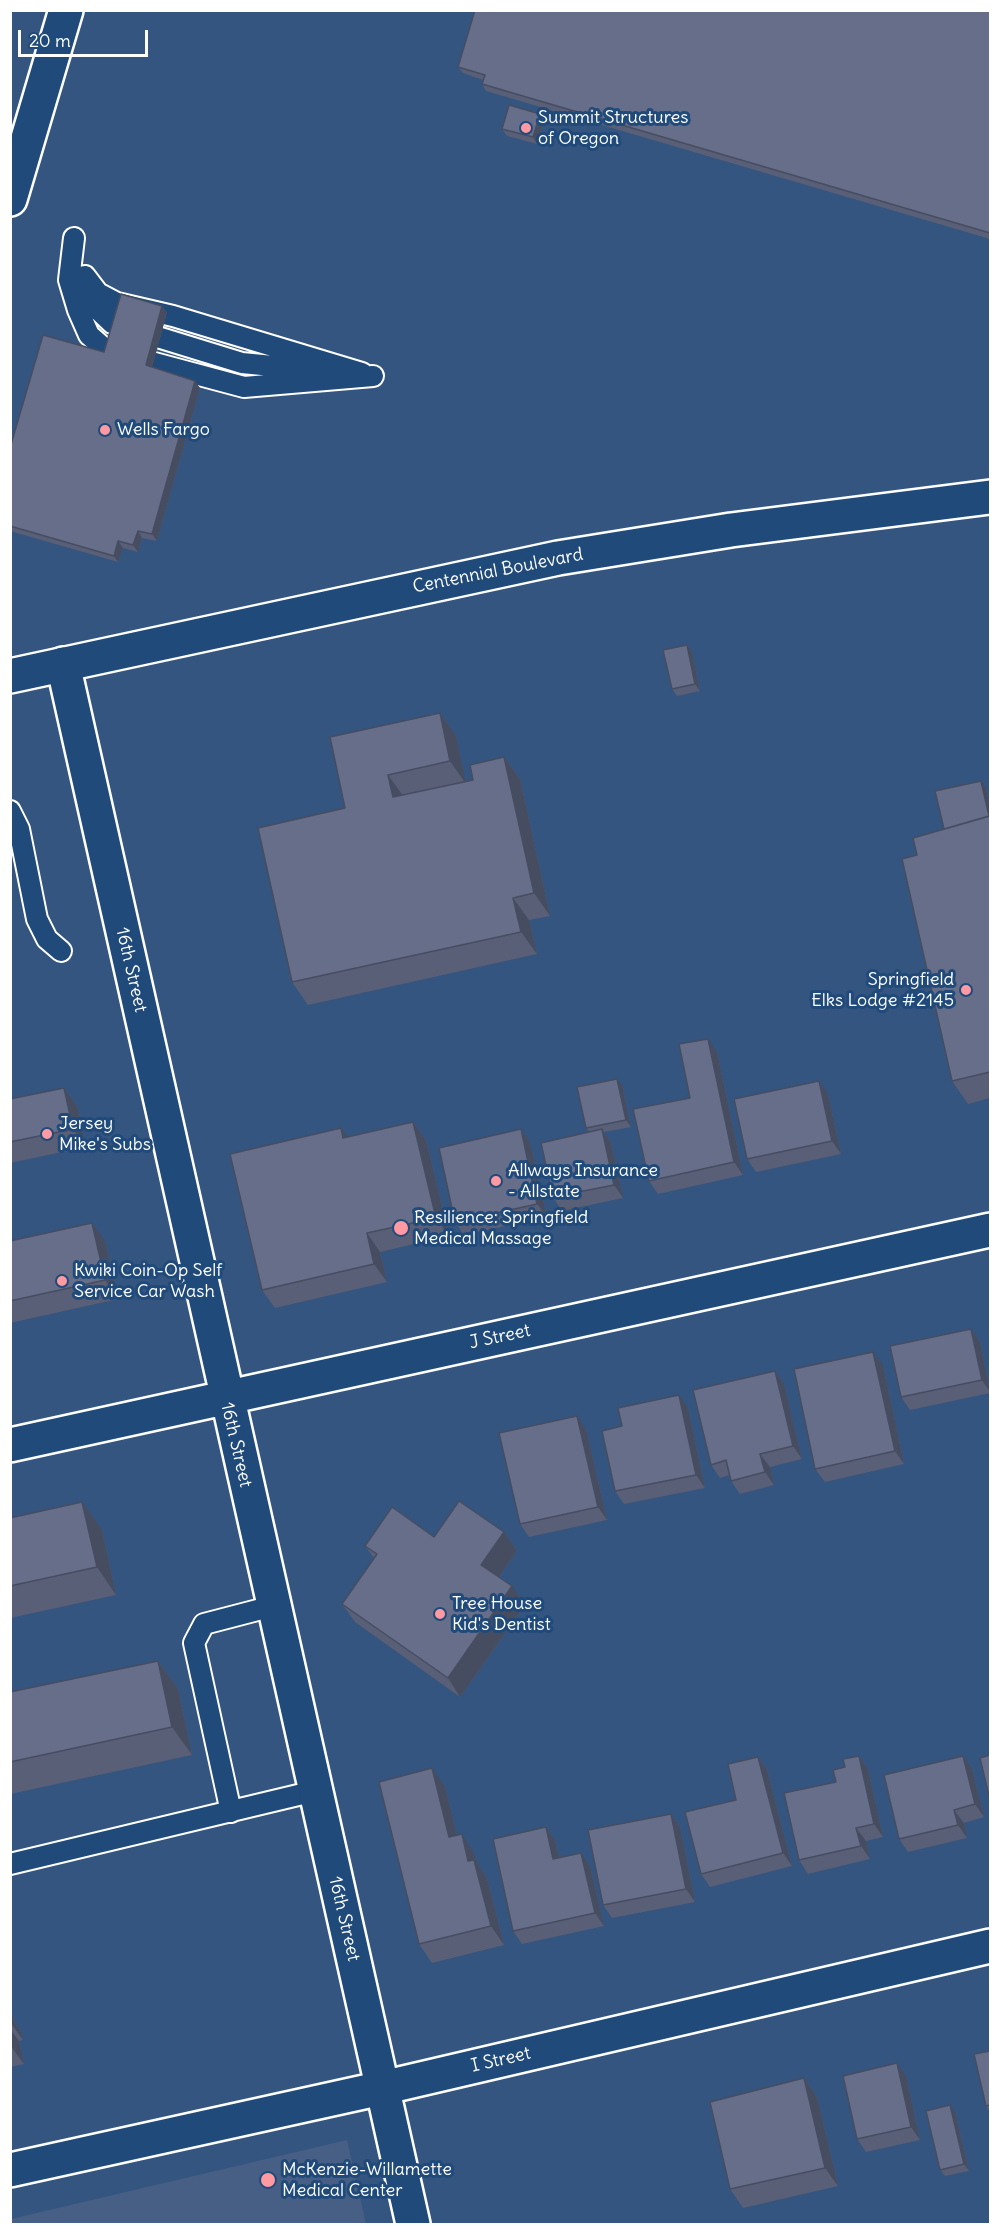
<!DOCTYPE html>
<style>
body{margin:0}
#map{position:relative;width:1001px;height:2235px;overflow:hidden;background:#34557f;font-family:Delius,sans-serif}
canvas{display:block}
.frame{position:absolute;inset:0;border:12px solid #fff;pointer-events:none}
.scale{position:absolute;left:18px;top:30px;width:130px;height:27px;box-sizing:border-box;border:3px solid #fff;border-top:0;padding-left:8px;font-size:18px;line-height:21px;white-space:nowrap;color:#fff;-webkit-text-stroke:4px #1f4a7a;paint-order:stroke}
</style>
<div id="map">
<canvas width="1001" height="2235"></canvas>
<div class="frame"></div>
<div class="scale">20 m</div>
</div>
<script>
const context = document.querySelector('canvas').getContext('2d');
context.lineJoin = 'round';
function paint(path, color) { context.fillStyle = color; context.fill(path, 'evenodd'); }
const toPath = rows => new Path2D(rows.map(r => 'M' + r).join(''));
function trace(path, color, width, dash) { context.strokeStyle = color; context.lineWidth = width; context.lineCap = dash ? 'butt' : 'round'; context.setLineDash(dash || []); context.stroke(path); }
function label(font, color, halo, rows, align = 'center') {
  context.font = font + ' Delius,sans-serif'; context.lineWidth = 6; context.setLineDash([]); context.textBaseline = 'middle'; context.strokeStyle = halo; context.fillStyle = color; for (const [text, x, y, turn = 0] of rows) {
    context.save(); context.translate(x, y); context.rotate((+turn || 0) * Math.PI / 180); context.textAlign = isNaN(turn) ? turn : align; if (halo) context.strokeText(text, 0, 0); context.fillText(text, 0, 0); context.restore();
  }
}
paint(toPath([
 [347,2140,366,2224,11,2224,11,2219]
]), '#475f84');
const service = toPath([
 [74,238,69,280,78,310,89,335,106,350,244,387,373,376],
 [78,276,79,281,92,304,112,323,242,363,323,371],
 [85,276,98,293,117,303,173,316,362,373],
 [10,811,19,829,37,919,47,939,61,951],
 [231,1812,194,1643,204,1624,273,1606],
 [10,1864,315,1791]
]);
const minor = toPath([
 [63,664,413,2224],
 [10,1445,990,1230],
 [10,2170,382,2088,990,1946]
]);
const tertiary = toPath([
 [10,676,558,558,731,530,990,497]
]);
const secondary = toPath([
 [10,199,66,10]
]);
trace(service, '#fff', 24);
trace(minor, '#fff', 38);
trace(tertiary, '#fff', 38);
trace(secondary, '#fff', 38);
trace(service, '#1f4a7a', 20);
trace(minor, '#1f4a7a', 33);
trace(tertiary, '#1f4a7a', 33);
trace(secondary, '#1f4a7a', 33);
paint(toPath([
 [990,10,990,239,486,91,482,84,483,80,463,73,458,67],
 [544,121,537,144,507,136,502,129],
 [167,312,152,367,200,388,157,541,142,538,138,552,123,548,118,562,10,531,10,448,104,352],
 [687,645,692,652,700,691,677,696,672,689],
 [440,713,456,736,465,781,473,780,504,757,520,779,550,916,529,920,537,954,308,1005,292,982,345,808],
 [986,788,990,807,990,1098,968,1104,952,1081,917,855],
 [717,1052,743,1175,658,1194,649,1181,690,1098],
 [622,1085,631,1127,604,1132,611,1143,623,1198,562,1211,553,1197,589,1132,586,1128],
 [64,1088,77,1106,86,1147,10,1163,10,1099],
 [828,1094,841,1154,756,1172,747,1159],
 [413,1122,426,1140,449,1236,380,1252,387,1282,275,1308,262,1290,348,1137],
 [521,1129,530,1143,547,1217,464,1235,455,1222],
 [10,1241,105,1241,118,1299,10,1323],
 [971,1329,980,1342,990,1393,910,1410,901,1397],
 [883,1365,904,1464,825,1482,815,1469],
 [784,1384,802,1459,770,1467,774,1485,740,1494,731,1481,730,1475,720,1478,711,1465],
 [688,1408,705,1488,624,1504,615,1491,622,1426],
 [586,1429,607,1520,529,1537,520,1524],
 [10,1518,102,1530,116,1595,10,1618],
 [504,1532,517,1551,499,1577,525,1605,460,1697,355,1622,342,1604,374,1558,365,1546,434,1537],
 [158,1661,178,1689,192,1755,10,1794,10,1692],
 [859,1756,868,1769,883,1837,866,1841,870,1859,808,1874,799,1860,836,1782,845,1767],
 [758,1757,767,1770,792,1866,710,1887,701,1874],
 [972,1769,984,1817,964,1823,967,1838,908,1852,899,1839],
 [445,1787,457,1836,474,1853,478,1865,487,1878,504,1945,432,1963,419,1944],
 [671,1814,680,1827,695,1902,612,1918,603,1905],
 [546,1827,555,1840,559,1858,590,1866,604,1926,522,1944,513,1931],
 [10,2005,14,2022,21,2032,23,2040,19,2041,24,2064,10,2067],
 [990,2051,990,2112,986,2106],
 [906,2076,920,2140,866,2152,857,2139],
 [804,2078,817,2097,838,2186,743,2208,730,2189],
 [955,2112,969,2171,945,2176,940,2170]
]), '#585f77');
paint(toPath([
 [540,114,544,121,537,144,533,137],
 [162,306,167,312,151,372,146,365],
 [195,381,200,388,157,541,152,534],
 [138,531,142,538,138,552,133,545],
 [118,541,123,548,118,562,114,556],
 [687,645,692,652,700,691,695,684],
 [440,713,456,736,466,784,450,761],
 [504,757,520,779,550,916,534,893],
 [388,775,404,797,393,797],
 [981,781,986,788,990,807,990,821],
 [10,864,14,878,10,874],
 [513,898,529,920,537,954,521,932],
 [708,1039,717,1052,743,1175,734,1162],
 [617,1079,622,1085,631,1127,626,1120],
 [819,1081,828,1094,841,1154,832,1141],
 [64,1088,77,1106,86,1147,73,1129],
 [413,1122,426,1140,449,1236,436,1218],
 [341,1128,354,1146,343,1138],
 [521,1129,530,1143,547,1217,537,1204],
 [602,1129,611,1143,623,1198,614,1185],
 [92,1223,105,1241,118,1299,105,1280],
 [367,1233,380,1252,387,1282,374,1264],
 [971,1329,980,1342,990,1392,982,1380],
 [873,1352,883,1365,904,1464,895,1451],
 [775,1371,784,1384,802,1459,793,1446],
 [679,1395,688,1408,705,1488,696,1475],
 [577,1416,586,1429,607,1520,598,1507],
 [760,1454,770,1467,774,1485,765,1472],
 [82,1502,102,1530,116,1595,97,1567],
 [504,1532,517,1551,494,1584,481,1565],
 [512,1586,525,1605,460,1697,448,1678],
 [158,1661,178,1689,192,1755,172,1727],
 [859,1756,868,1769,883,1837,874,1824],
 [963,1756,972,1769,984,1817,975,1804],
 [758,1757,767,1770,792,1866,783,1853],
 [432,1768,445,1787,462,1856,449,1837],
 [954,1810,964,1823,967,1838,958,1825],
 [671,1814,680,1827,695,1902,686,1889],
 [546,1827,555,1840,562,1872,553,1859],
 [856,1828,866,1841,870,1859,861,1846],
 [462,1834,474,1853,478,1865,487,1878,504,1945,491,1926,468,1861],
 [581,1853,590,1866,604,1926,595,1913],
 [10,2005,14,2022,21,2032,23,2040,10,2022],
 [10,2029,19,2041,24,2064,10,2045],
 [897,2063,906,2076,920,2140,911,2127],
 [804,2078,817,2097,838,2186,825,2168],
 [950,2105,955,2112,969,2171,964,2164]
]), '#474d61');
const building = toPath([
 [475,10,990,10,990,233,482,84,485,75,458,67,475,10],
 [509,105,540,114,533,137,502,129,509,105],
 [121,294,162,306,146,365,195,381,152,534,138,531,133,545,118,541,114,556,10,526,10,448,43,335,104,352,121,294],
 [687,645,695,684,672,689,663,650,687,645],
 [440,713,450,761,388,775,393,797,473,780,470,765,504,757,534,893,513,898,521,932,292,982,258,828,345,808,330,737,440,713],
 [981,781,989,816,944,829,935,791,981,781],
 [990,816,990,1072,952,1081,902,859,917,855,913,838,990,816],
 [708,1039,734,1162,649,1181,633,1109,690,1098,679,1044,708,1039],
 [617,1079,626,1120,586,1128,577,1087,617,1079],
 [819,1081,832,1141,747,1159,734,1099,819,1081],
 [64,1088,73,1129,10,1142,10,1099,64,1088],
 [413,1122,436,1218,367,1233,374,1264,262,1290,230,1154,341,1128,343,1138,413,1122],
 [521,1129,537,1204,455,1222,439,1148,521,1129],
 [602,1129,614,1185,553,1197,541,1143,602,1129],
 [92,1223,105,1280,10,1301,10,1241,92,1223],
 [971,1329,982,1380,901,1397,890,1346,971,1329],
 [873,1352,895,1451,815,1469,794,1369,873,1352],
 [775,1371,793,1446,760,1454,765,1472,731,1481,726,1460,711,1465,693,1390,775,1371],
 [679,1395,696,1475,615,1491,602,1431,622,1426,618,1408,679,1395],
 [577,1416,598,1507,520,1524,499,1433,577,1416],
 [459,1501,504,1532,481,1565,512,1586,448,1678,342,1604,377,1554,365,1546,392,1507,434,1537,459,1501],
 [82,1502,97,1567,10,1586,10,1518,82,1502],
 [158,1661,172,1727,10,1762,10,1692,158,1661],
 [990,1755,990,1800,980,1758,990,1755],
 [859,1756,874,1824,856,1828,861,1846,799,1860,784,1793,836,1782,833,1770,845,1767,843,1759,859,1756],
 [963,1756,975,1804,954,1810,958,1825,899,1839,884,1775,963,1756],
 [758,1757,783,1853,701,1874,685,1812,736,1800,728,1764,758,1757],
 [432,1768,449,1837,462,1834,468,1861,474,1860,491,1926,419,1944,379,1782,432,1768],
 [671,1814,686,1889,603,1905,588,1830,671,1814],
 [546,1827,553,1859,581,1853,595,1913,513,1931,493,1839,546,1827],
 [990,2051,990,2105,986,2106,974,2054,990,2051],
 [897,2063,911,2127,857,2139,843,2076,897,2063],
 [804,2078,825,2168,730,2189,710,2102,804,2078],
 [950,2105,964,2164,940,2170,926,2111,950,2105]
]);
paint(building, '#666e8a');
trace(building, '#474d61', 1.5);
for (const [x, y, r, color] of [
 [526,128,6,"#ff9aa2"],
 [105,430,6,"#ff9aa2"],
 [966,990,6,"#ff9aa2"],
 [47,1134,6,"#ff9aa2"],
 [496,1181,6,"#ff9aa2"],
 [401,1228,8,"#ff9aa2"],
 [62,1281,6,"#ff9aa2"],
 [440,1614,6,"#ff9aa2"],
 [268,2180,8,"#ff9aa2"]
]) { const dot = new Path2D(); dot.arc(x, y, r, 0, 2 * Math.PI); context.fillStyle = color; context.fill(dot); trace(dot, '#1f4a7a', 2); }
label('18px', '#fff', '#1f4a7a', [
 ["Summit Structures",538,118],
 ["of Oregon",538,139],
 ["Wells Fargo",117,430],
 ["Springfield",954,980,"right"],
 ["Elks Lodge #2145",954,1001,"right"],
 ["Jersey",59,1124],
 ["Mike's Subs",59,1145],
 ["Allways Insurance",508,1171],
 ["- Allstate",508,1192],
 ["Resilience: Springfield",414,1218],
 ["Medical Massage",414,1239],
 ["Kwiki Coin-Op Self",74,1271],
 ["Service Car Wash",74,1292],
 ["Tree House",452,1604],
 ["Kid's Dentist",452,1625],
 ["McKenzie-Willamette",282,2170],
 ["Medical Center",282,2191]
], 'left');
label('18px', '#fff', '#1f4a7a', [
 ["Centennial Boulevard",498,571,-11],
 ["16th Street",131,970,77],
 ["J Street",500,1337,-12],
 ["16th Street",236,1445,77],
 ["16th Street",344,1919,77],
 ["I Street",501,2060,-13]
]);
</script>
